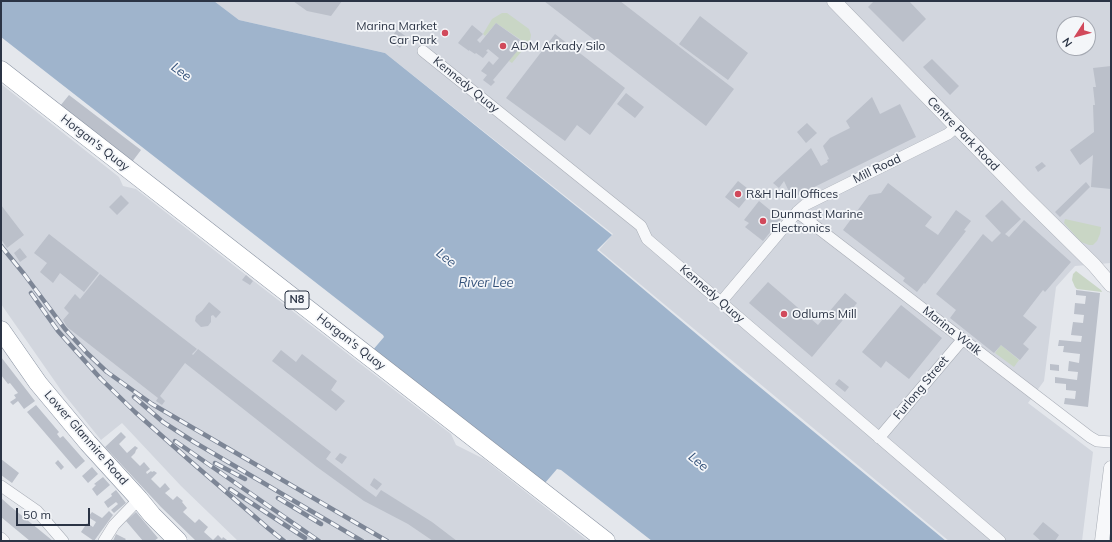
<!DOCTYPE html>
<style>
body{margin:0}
#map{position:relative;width:1112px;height:542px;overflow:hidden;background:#e4e7ec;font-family:Mulish,sans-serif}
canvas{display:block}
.frame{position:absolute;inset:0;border:2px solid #2b3445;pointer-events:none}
.north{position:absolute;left:1056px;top:16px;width:40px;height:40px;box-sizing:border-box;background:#f4f6f9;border:1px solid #a4a8b1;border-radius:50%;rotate:234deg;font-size:11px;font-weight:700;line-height:16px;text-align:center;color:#2b3445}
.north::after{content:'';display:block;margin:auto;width:14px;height:18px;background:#d1495b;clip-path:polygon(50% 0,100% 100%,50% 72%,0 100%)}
.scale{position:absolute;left:16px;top:508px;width:74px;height:18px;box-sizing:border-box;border:2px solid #2b3445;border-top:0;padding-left:5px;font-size:12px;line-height:14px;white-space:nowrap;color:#2b3445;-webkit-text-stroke:3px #f4f6f9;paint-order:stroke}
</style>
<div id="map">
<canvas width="1112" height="542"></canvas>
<div class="frame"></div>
<div class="north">N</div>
<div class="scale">50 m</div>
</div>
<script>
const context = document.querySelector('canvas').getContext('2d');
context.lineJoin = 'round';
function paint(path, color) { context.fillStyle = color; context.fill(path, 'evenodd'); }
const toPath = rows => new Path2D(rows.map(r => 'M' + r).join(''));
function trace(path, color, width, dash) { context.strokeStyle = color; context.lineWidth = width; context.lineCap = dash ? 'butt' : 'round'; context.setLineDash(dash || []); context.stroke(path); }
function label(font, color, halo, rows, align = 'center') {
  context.font = font + ' Mulish,sans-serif'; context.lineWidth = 3.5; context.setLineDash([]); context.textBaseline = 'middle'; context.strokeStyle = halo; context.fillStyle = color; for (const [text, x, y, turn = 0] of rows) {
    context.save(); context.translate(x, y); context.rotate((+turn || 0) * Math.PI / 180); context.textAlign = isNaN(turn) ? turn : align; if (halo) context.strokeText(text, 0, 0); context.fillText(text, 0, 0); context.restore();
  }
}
paint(toPath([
 [214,1,1111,1,1111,263,1075,266,1056,287,1044,381,1028,403,1093,452,1082,541,949,541,599,250,613,234,385,53,239,20],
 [1064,24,1088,24,1088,48,1064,48],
 [1,84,119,177,123,186,136,189,246,275,451,434,456,445,484,459,588,541,238,541,181,486,122,423,101,440,63,393,1,304]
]), '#d2d6de');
paint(toPath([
 [502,13,507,13,529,29,531,35,530,41,512,63,509,61,524,42,496,23,485,36,483,34,492,19],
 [1065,219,1101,227,1100,234,1097,241,1093,245,1089,245,1081,242,1064,223],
 [1076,271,1101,290,1102,292,1077,289,1075,287,1072,280,1073,274],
 [1001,345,1019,360,1014,367,995,353]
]), '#c9d6c5');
paint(toPath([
 [1,1,214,1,239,20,385,53,612,235,597,250,738,369,946,541,652,541,561,470,557,469,545,483,372,351,384,337,383,335,1,37]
]), '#9fb4cc');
paint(toPath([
 [293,1,342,1,331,16,307,11],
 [544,1,620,1,734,89,706,126],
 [874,1,909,1,926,19,903,42,868,7],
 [700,16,748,53,728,80,679,44],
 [496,23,524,43,493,80,495,82,491,86,483,80,487,75,481,71,489,61,493,65,499,58,488,49,486,51,488,52,483,58,476,53,475,54,469,50,469,51,458,43,472,25,483,34,477,40,480,43],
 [397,30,408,38,400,48,389,40],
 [555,34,625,88,590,135,577,125,565,141,506,98],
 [932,59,959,86,950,95,923,67],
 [1111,66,1111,189,1091,187,1093,155,1080,165,1070,150,1094,132,1093,105,1095,105,1093,87,1096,87,1093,68],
 [626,93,644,107,635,118,617,104],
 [69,95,141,150,132,162,60,106],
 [872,97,880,114,900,104,916,137,792,198,784,181,779,188,773,183,811,148,821,166,828,162,827,160,829,159,823,146,830,138,850,128,846,121],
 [807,123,817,133,806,143,797,132],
 [1042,162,1046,166,1038,172,1035,167],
 [738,181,752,192,739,208,725,197],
 [1086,182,1090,187,1060,217,1055,212],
 [888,183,932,217,925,226,938,235,956,210,971,221,964,230,966,231,925,284,924,283,917,292,903,281,905,278,843,230,869,195,881,193],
 [121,195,129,203,117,215,109,207],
 [1002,200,1021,219,1005,234,1009,237,1024,220,1071,262,1045,292,1043,290,1023,316,1037,327,1023,344,1029,349,1020,360,1001,345,994,353,950,318,956,310,936,294,983,234,992,242,1001,233,985,216],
 [759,201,781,219,763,241,745,227,749,223,744,220],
 [1,205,24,235,7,248,1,239],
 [49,234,99,273,84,292,60,273,53,283,40,272,47,263,34,253],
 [20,248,27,257,20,262,14,253],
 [100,274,197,349,192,354,193,355,198,349,331,452,326,459,361,486,376,497,381,490,432,522,457,541,433,541,408,524,364,501,317,467,185,363,160,396,165,401,162,405,156,401,158,398,67,327,63,320,69,313,64,308,75,294,80,299],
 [246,275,253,281,250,285,242,280],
 [768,282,818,325,845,293,857,303,812,357,749,303],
 [1076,290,1100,293,1088,407,1064,404,1065,398,1075,399,1076,391,1066,390,1066,384,1055,383,1055,377,1077,380,1078,372,1068,371,1069,361,1079,363,1080,354,1063,352,1064,346,1058,346,1059,340,1081,342,1082,336,1071,335,1073,322,1083,323,1084,315,1074,314,1075,303,1085,304,1086,296,1076,295],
 [209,302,221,312,216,318,213,315,211,316,211,322,208,326,201,327,195,321,196,316,202,311],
 [901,305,942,338,909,379,886,361,881,368,862,352],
 [281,350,296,362,302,354,337,381,331,390,345,401,336,411,272,361],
 [1,357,35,401,24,409,18,401,13,405,10,402,16,398,14,395,18,393,10,383,8,384,1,375],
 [1050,364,1059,365,1059,371,1050,370],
 [839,379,849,387,845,392,835,384],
 [36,405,59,432,57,434,60,438,63,436,85,461,76,469,27,412],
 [121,432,126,437,119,444,127,453,135,446,138,448,136,450,135,453,131,457,140,466,144,462,150,469,146,472,147,474,151,471,152,472,154,471,157,473,151,479,160,488,165,483,170,489,165,493,173,500,177,496,183,501,182,502,187,508,183,512,195,523,199,519,208,527,204,532,213,540,218,535,222,539,223,537,227,540,226,541,196,541,161,507,105,447],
 [340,453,347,457,342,464,335,459],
 [1,459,19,473,12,483,1,475],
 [58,460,64,467,61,470,55,463],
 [92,467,98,474,88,483,82,476],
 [103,477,110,485,97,496,92,489,96,485,94,484],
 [374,478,382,484,377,490,370,485],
 [116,490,126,503,114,513,111,510,118,504,116,502,108,508,104,502,112,496,111,494],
 [1,498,10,506,53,541,30,541,1,517],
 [109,511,113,515,94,541,81,532,87,523,93,527,96,522,88,517,92,512,102,518],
 [136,512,158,538,154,541,143,541,126,521],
 [1043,522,1059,535,1055,541,1041,541,1033,534],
 [116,534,126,539,124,541,113,541]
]), '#bbc0ca');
const minor = toPath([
 [423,51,641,226,647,239,1000,541],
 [797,212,1090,437,1097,441,1111,442],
 [721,302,797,212,805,205,948,134,956,127],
 [879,438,963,339],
 [1,486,37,511,63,541],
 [1,538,4,541],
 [104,541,114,525,139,499]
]);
const tertiary = toPath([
 [834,1,1023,195,1094,265,1111,285],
 [1102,541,1111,468]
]);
const trunk = toPath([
 [1,70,606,541],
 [1,330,38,383,88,443,139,499,152,515,178,541]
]);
trace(minor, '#a9aeb7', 12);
trace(tertiary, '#a9aeb7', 15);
trace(trunk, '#8b94a3', 19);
trace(minor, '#f7f8fa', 11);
trace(tertiary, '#f7f8fa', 14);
trace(trunk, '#fff', 18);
const rail = toPath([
 [1,246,24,274,65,329,87,353,107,372,152,404,387,541],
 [31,293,58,331,101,379,135,412,189,460,269,529,284,541],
 [134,397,163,422,194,442,362,541],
 [175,441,319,541],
 [215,463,245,479],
 [230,489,305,538],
 [278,498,321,524]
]);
trace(rail, '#7d8696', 4.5);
trace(rail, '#f4f6f9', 3, [9]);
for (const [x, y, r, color] of [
 [445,33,4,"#d1495b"],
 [503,46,4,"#d1495b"],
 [738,194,4,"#d1495b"],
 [763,221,4,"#d1495b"],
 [784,314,4,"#d1495b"]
]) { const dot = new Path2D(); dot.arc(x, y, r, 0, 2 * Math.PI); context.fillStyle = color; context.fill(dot); trace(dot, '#f4f6f9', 1.5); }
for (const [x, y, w] of [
 [297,300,24]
]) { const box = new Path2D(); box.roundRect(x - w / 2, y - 9, w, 18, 3); context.fillStyle = '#f4f6f9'; context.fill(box); trace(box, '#2b3445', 1); }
label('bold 11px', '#2b3445', null, [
 ["N8",297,300]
]);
label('12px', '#2b3445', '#f4f6f9', [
 ["Marina Market",437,26,"right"],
 ["Car Park",437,40,"right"],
 ["ADM Arkady Silo",511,46],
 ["R&H Hall Offices",746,194],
 ["Dunmast Marine",771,214],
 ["Electronics",771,228],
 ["Odlums Mill",792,314]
], 'left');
label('12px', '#2b3445', '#f4f6f9', [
 ["Kennedy Quay",466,85,39],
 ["Centre Park Road",963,134,46],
 ["Horgan's Quay",95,143,38],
 ["Mill Road",877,169,-26],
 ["Kennedy Quay",712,294,41],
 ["Marina Walk",952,331,38],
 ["Horgan's Quay",351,342,38],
 ["Furlong Street",921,388,-50],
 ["Lower Glanmire Road",86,438,49]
]);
label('italic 13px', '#34527a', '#f4f6f9', [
 ["Lee",181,72,36],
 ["Lee",446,258,38],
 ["River Lee",486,283],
 ["Lee",698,462,40]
]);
</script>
